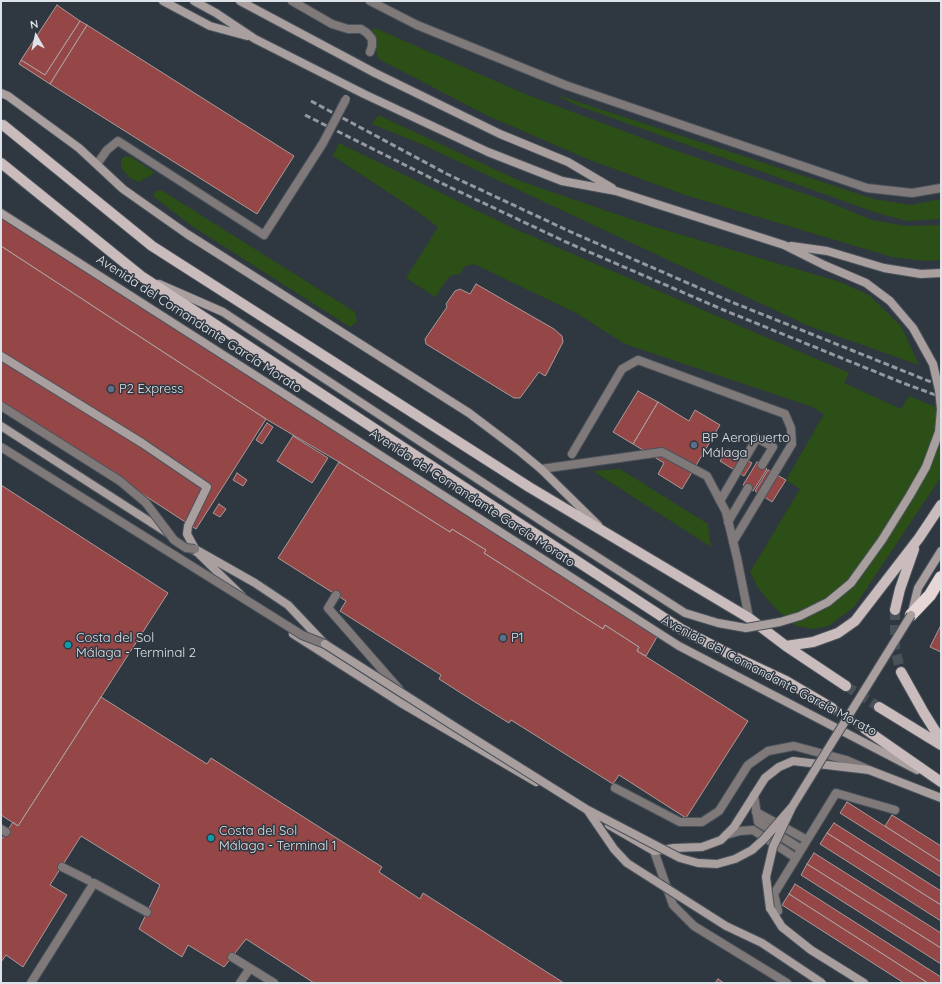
<!DOCTYPE html>
<meta charset="utf-8">
<style>
body{margin:0}
#map{position:relative;width:942px;height:984px;overflow:hidden;background:#2f3740;font-family:Quicksand,sans-serif}
canvas{display:block}
.frame{position:absolute;inset:0;border:2px solid #dee3e9;pointer-events:none}
.north{position:absolute;left:16px;top:16px;width:40px;height:40px;-webkit-text-stroke:3px #2f3740;paint-order:stroke;rotate:351deg;font-size:11px;font-weight:700;line-height:16px;text-align:center;color:#dee3e9}
.north::after{content:'';display:block;margin:auto;width:14px;height:18px;background:#dee3e9;clip-path:polygon(50% 0,100% 100%,50% 72%,0 100%)}
</style>
<div id="map">
<canvas width="942" height="984"></canvas>
<div class="frame"></div>
<div class="north">N</div>
</div>
<script>
const context = document.querySelector('canvas').getContext('2d');
context.lineJoin = 'round';
function paint(path, color) { context.fillStyle = color; context.fill(path, 'evenodd'); }
const toPath = rows => new Path2D(rows.map(r => 'M' + r).join(''));
function trace(path, color, width, dash) { context.strokeStyle = color; context.lineWidth = width; context.lineCap = dash ? 'butt' : 'round'; context.setLineDash(dash || []); context.stroke(path); }
function label(font, color, halo, rows, align = 'center') {
  context.font = font + ' Quicksand,sans-serif'; context.lineWidth = 3; context.setLineDash([]); context.textBaseline = 'middle'; context.strokeStyle = halo; context.fillStyle = color; for (const [text, x, y, turn = 0] of rows) {
    context.save(); context.translate(x, y); context.rotate((+turn || 0) * Math.PI / 180); context.textAlign = isNaN(turn) ? turn : align; if (halo) context.strokeText(text, 0, 0); context.fillText(text, 0, 0); context.restore();
  }
}
paint(toPath([
 [375,28,525,94,674,150,826,201,872,220,906,226,941,225,941,260,925,261,892,257,685,195,590,160,488,116,377,58,376,42,371,32],
 [554,94,874,199,911,205,941,199,941,219,907,221,874,212,576,105],
 [378,115,520,181,645,224,840,282,869,295,901,326,919,365,809,326,521,191,421,144,372,124],
 [339,143,515,229,849,373,844,383,901,409,909,396,941,409,941,477,855,606,829,626,812,629,794,625,772,605,758,588,750,572,800,489,786,480,824,414,810,406,625,344,576,313,474,264,464,267,460,274,452,275,448,278,435,297,406,278,438,227,418,212,333,156],
 [125,156,131,157,155,173,139,182,130,178,121,168,121,160],
 [161,190,355,312,357,322,350,327,192,226,154,197,154,192],
 [620,469,708,524,711,547,593,471]
]), '#2b4f16');
const building = toPath([
 [57,5,80,21,45,75,21,60,57,5],
 [80,21,87,25,50,84,19,64,21,60,45,75,80,21],
 [87,25,294,156,257,214,50,84,87,25],
 [1,215,657,637,646,656,637,651,639,647,605,625,603,629,484,553,486,550,452,529,450,532,339,462,266,419,1,246,1,215],
 [1,246,266,419,196,529,1,402,1,246],
 [476,284,554,329,562,336,563,342,546,375,545,376,539,372,520,398,514,398,426,344,425,339,447,307,446,304,455,291,460,289,470,294,476,284],
 [638,391,658,402,633,444,613,432,638,391],
 [658,402,689,421,695,410,720,425,682,489,658,474,664,463,633,444,658,402],
 [267,423,273,427,262,444,256,440,267,423],
 [293,436,328,458,312,483,277,461,293,436],
 [728,449,752,463,744,476,720,461,728,449],
 [339,462,450,532,452,529,486,550,484,553,603,629,605,625,639,647,637,651,748,721,686,818,619,775,613,784,511,720,509,723,475,702,439,679,441,675,340,611,346,601,278,558,339,462],
 [757,462,767,469,753,491,743,485,757,462],
 [768,470,786,480,772,502,755,491,768,470],
 [237,473,247,480,243,486,233,480,237,473],
 [1,485,168,593,18,826,1,815,1,485],
 [219,504,226,509,220,517,213,513,219,504],
 [941,625,941,652,930,647,941,625],
 [101,697,207,764,211,758,382,867,379,872,420,899,423,893,564,983,314,983,246,939,224,967,188,945,182,957,139,929,160,885,81,836,50,885,67,895,23,967,6,955,1,962,1,840,13,822,18,826,101,697],
 [847,802,941,862,941,877,840,813,847,802],
 [892,815,941,846,941,862,885,826,892,815],
 [834,823,941,891,941,905,827,833,834,823],
 [827,833,941,905,941,921,820,844,827,833],
 [814,853,941,933,941,948,807,864,814,853],
 [807,864,941,948,941,964,801,875,807,864],
 [795,884,941,977,941,983,928,983,789,894,795,884],
 [789,894,928,983,904,983,782,905,789,894],
 [718,979,724,983,715,983,718,979]
]);
paint(building, '#954748');
trace(building, '#aa9a99', 1);
trace(toPath([
 [895,610,895,649,901,672],
 [846,686,879,707],
 [832,708,865,729]
]), '#495159', 10, [10, 5]);
const lane = toPath([
 [292,1,332,24,348,29,361,29,367,33,372,39,372,46,370,52],
 [370,1,417,25,565,85,867,188,912,193,941,188],
 [97,164,107,150,118,141,264,235,323,143],
 [572,454,622,369,638,360,785,414,791,428,792,444,733,542],
 [541,469,662,452,707,476,726,512,737,558,749,618],
 [720,501,757,438,773,447,762,465],
 [728,522,748,488],
 [336,595,328,608,399,689],
 [615,788,680,822,702,822,719,811,748,765,768,751,794,746,846,760,867,769],
 [754,795,758,822,801,849],
 [756,812,807,840],
 [1,829,6,832],
 [726,835,740,831,753,830,796,858],
 [654,851,673,905,694,926,787,983],
 [62,867,88,880],
 [778,911,774,894,836,793,895,810],
 [232,957,274,983],
 [31,983,94,883,147,912],
 [240,983,250,968]
]);
const secondary = toPath([
 [163,1,210,26,247,36],
 [194,1,216,13,255,39,364,94,488,152,562,181,616,191,784,245,824,265,866,283,890,301],
 [240,1,375,73,500,134,568,162,612,188],
 [1,93,8,96,79,148,123,189,187,234,469,413,518,450,541,469,598,525],
 [1,213,679,646,917,770],
 [791,246,827,251,884,268,921,274,941,273],
 [159,284,223,312,549,526],
 [1,356,142,443,207,487,188,526,187,534,195,549,255,583,288,605,325,644],
 [1,426,169,534],
 [189,547,198,553,242,596],
 [912,612,918,588,941,551],
 [293,634,401,703,536,782],
 [609,825,654,851,674,848,702,847,721,840,734,827,765,778,779,767,793,761,869,770,941,798],
 [770,908,782,927,811,950,864,983]
]);
const primary = toPath([
 [3,125,152,246,529,487,749,618,786,646,846,686],
 [1,163,141,276,511,518,681,629,735,657,786,681,832,708],
 [895,610,900,589,914,549],
 [786,646,813,642,838,633,855,621,919,538,941,505],
 [901,672,924,713,941,740],
 [879,707,941,745],
 [865,729,941,782]
]);
const highway = toPath([
 [911,615,930,595,941,577]
]);
trace(lane, '#4b535b', 10);
trace(secondary, '#4b535b', 10);
trace(primary, '#4b535b', 12);
trace(highway, '#4b535b', 14);
trace(lane, '#807979', 8);
trace(secondary, '#aa9f9f', 8);
trace(primary, '#cabcbc', 10);
trace(highway, '#e7d6d6', 12);
trace(toPath([
 [311,101,447,174,571,232,729,301,941,386],
 [305,115,441,183,566,242,726,311,903,383,941,397]
]), '#9299a0', 3, [6, 3]);
const laneBridge = toPath([
 [323,143,346,99],
 [1,406,120,481,146,503,174,540,186,548,195,549],
 [1,447,302,635,325,644]
]);
const secondaryBridge = toPath([
 [549,526,685,613,718,623,746,628,780,622,800,616,828,602,851,583,882,540,910,495,926,467,939,432,941,409,939,390,933,364,913,328,890,301],
 [325,644,457,728,586,809,680,858,698,863,717,864,735,859,752,850,764,839,792,807],
 [588,811,614,849,627,863,726,926,762,943,822,983],
 [770,908,766,877,773,847,792,807,911,615]
]);
trace(laneBridge, '#4b535b', 10, []);
trace(secondaryBridge, '#4b535b', 10, []);
trace(laneBridge, '#807979', 8);
trace(secondaryBridge, '#aa9f9f', 8);
for (const [x, y, r, color] of [
 [111,389,4,"#5c6f8a"],
 [694,445,4,"#5c6f8a"],
 [503,638,4,"#5c6f8a"],
 [68,645,4,"#0f9aa8"],
 [211,838,4,"#0f9aa8"]
]) { const dot = new Path2D(); dot.arc(x, y, r, 0, 2 * Math.PI); context.fillStyle = color; context.fill(dot); trace(dot, '#2f3740', 1.5); }
label('13px', '#dee3e9', '#2f3740', [
 ["Avenida del Comandante García Morato",199,324,33],
 ["Avenida del Comandante García Morato",472,498,33],
 ["Avenida del Comandante García Morato",769,676,28]
]);
label('13px', '#dee3e9', '#2f3740', [
 ["P2 Express",119,389],
 ["BP Aeropuerto",702,438],
 ["Málaga",702,453],
 ["Costa del Sol",76,638],
 ["Málaga - Terminal 2",76,653],
 ["P1",511,638],
 ["Costa del Sol",219,831],
 ["Málaga - Terminal 1",219,846]
], 'left');
</script>
